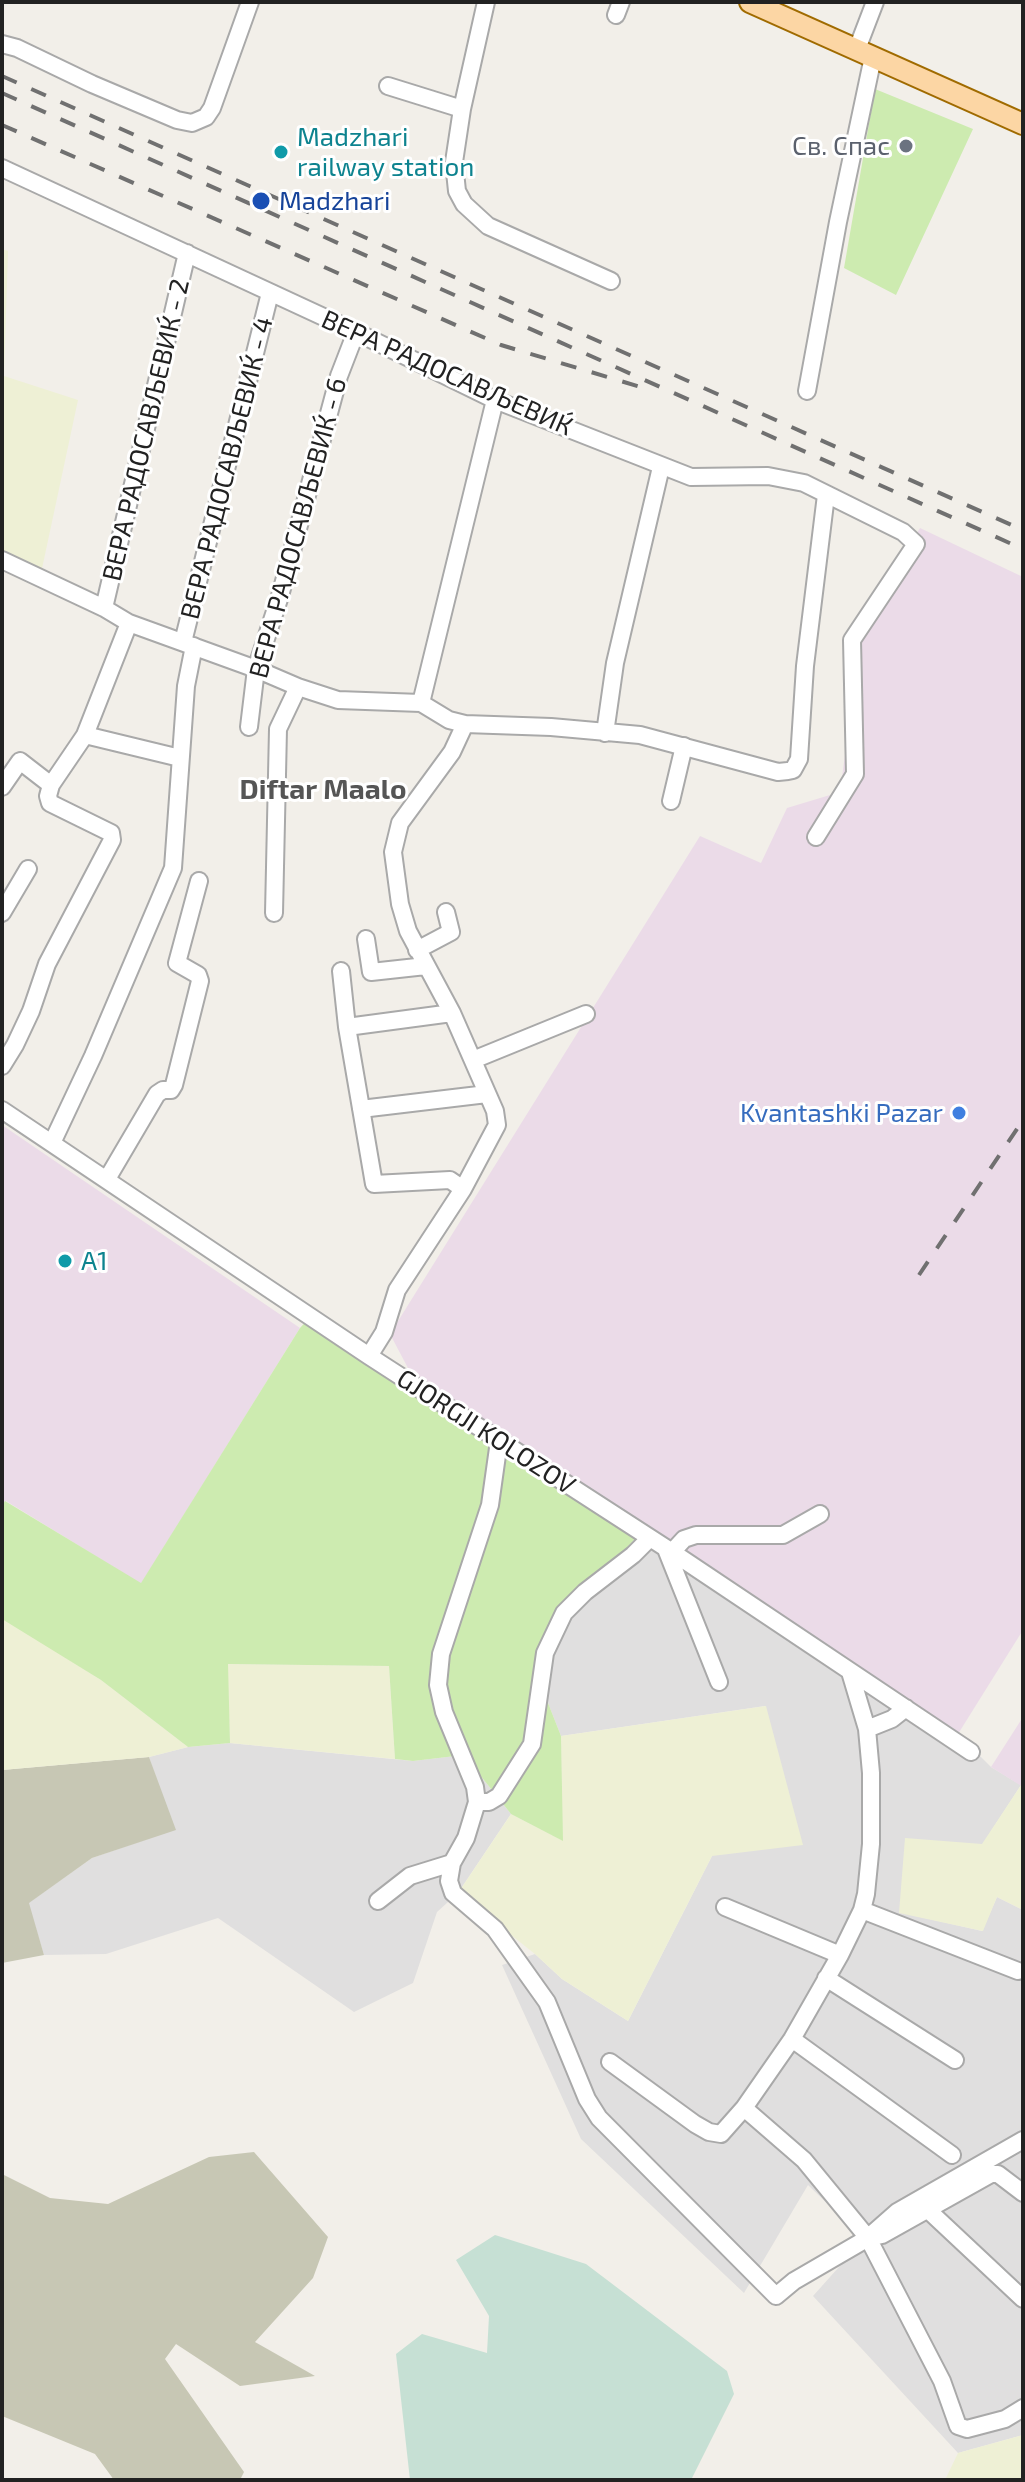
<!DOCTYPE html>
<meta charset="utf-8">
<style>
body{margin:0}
#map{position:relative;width:1025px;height:2482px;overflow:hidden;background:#f2efe9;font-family:"Exo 2",sans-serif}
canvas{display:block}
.frame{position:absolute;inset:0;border:4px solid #222;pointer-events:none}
</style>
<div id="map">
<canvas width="1025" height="2482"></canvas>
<div class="frame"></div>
</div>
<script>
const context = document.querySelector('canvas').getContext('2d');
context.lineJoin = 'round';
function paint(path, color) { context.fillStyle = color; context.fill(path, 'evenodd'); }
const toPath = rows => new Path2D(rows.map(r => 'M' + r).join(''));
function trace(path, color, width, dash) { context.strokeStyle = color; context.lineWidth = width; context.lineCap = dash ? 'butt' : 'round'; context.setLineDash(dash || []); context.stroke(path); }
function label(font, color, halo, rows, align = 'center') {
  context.font = font + ' "Exo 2",sans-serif'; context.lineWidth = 6; context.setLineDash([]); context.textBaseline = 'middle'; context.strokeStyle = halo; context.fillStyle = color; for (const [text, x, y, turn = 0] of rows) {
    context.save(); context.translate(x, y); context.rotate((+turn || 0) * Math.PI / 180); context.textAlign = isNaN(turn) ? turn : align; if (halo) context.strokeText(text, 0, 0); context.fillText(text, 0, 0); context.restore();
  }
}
paint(toPath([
 [641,1532,958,1734,991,1767,1021,1785,983,1844,899,1912,982,1931,997,1897,1023,1910,1023,2435,958,2453,813,2296,864,2239,808,2185,744,2293,581,2139,502,1965,535,1954,562,1979,628,2021,712,1856,765,1706,561,1736,535,1670,569,1612],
 [230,1743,413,1761,464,1755,511,1814,458,1893,437,1912,413,1983,354,2012,218,1918,106,1954,44,1955,28,1903,92,1858,173,1830,149,1757,188,1747]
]), '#e0dfdf');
paint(toPath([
 [920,528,1023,577,1023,1630,958,1734,418,1387,390,1334,700,836,761,863,787,808,840,792,863,621],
 [2,1125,300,1328,141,1584,6,1501,2,1506],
 [1023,1717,1023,1787,991,1767]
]), '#ebdbe8');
paint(toPath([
 [149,1757,176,1830,92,1858,29,1903,44,1955,2,1963,2,1770],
 [254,2152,328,2237,313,2278,255,2342,315,2376,240,2386,176,2344,165,2359,244,2472,240,2480,114,2480,95,2454,2,2416,2,2174,50,2198,108,2204,209,2157]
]), '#c7c7b4');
paint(toPath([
 [2,249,8,251,4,376,78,400,40,578,2,565],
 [2,1617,101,1680,188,1747,149,1757,2,1770],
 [227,1664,389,1666,395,1759,230,1743],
 [766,1706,803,1845,712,1856,628,2021,562,1979,535,1954,458,1893,511,1814,562,1840,561,1736],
 [1021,1785,1023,1787,1023,1910,997,1897,983,1931,899,1913,905,1838,982,1844],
 [1023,2435,1023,2480,945,2480,958,2453]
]), '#eef0d5');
paint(toPath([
 [875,89,973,129,896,295,844,268],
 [311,1316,641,1532,569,1612,535,1670,561,1736,563,1841,511,1814,464,1755,413,1761,395,1759,389,1666,228,1664,230,1743,188,1747,101,1680,2,1619,2,1506,5,1501,141,1583,300,1328]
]), '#cdebb0');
paint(toPath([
 [495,2235,586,2264,727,2371,734,2394,691,2480,410,2480,396,2354,422,2334,487,2353,489,2316,456,2260]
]), '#c6e0d4');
const minor = toPath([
 [486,2,462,109,454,162,457,191,464,204,488,226,611,281],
 [616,15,621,2],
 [2,44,17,48,92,84,177,120,192,123,206,117,212,108,250,2],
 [857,49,875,2],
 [388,86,462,109],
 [2,168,356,332,495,400,691,477,768,476,804,483,903,532,916,544,852,640,855,774,816,837],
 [807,391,838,222,873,57],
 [2,560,104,608,129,623,256,669,298,687,338,700,421,703,449,720,465,724,551,727,640,735,778,772,788,771,793,770,799,759,805,666,826,495],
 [104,608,187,253],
 [183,642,270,293],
 [421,703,495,400],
 [249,727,256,669,280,596,339,376,356,332],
 [605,733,615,663,661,467],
 [85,735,180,758],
 [2,787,20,761,51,785],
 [671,801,684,746],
 [2,913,28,869],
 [274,913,278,729,298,687],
 [366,939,371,972,426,966],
 [417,950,451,932,446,912],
 [341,971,347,1027,374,1184,450,1180,463,1189],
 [347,1027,452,1013],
 [473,1060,586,1014],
 [2,1066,15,1045,31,1011,47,964,112,840,111,833,50,803,48,796,51,785,85,735,129,623],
 [361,1109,487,1094],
 [2,1110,369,1356,672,1552,971,1752],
 [52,1143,93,1056,173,868,186,686,194,646],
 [107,1179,157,1094,163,1090,171,1090,174,1085,200,981,198,975,177,963,199,881],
 [369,1356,384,1332,397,1290,463,1189,497,1125,495,1111,452,1013,408,931,400,904,393,852,400,823,452,752,465,724],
 [499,1441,490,1505,441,1654,438,1685,444,1712,475,1787,477,1802,466,1838,452,1863,449,1881,453,1893,495,1929,547,2002,587,2099,599,2118,776,2296,794,2281,868,2238,882,2235,991,2174,998,2174,1023,2193],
 [666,1549,719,1682],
 [672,1552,684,1539,696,1535,783,1535,820,1514],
 [867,1729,892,1719,906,1708],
 [477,1802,489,1802,499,1796,532,1744,545,1653,564,1613,585,1592,633,1555,650,1538],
 [378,1901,410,1876,452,1863],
 [725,1907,840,1955],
 [862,1910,1018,1971],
 [826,1978,955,2060],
 [792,2039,952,2155],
 [610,2062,695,2124,709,2132,721,2134,744,2108,792,2039,840,1955,862,1910,866,1894,871,1844,871,1773,867,1729,850,1672],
 [744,2108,804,2160,868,2238,942,2381,958,2426,967,2429,1005,2419,1023,2408],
 [928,2210,1023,2299],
 [872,2234,897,2212,1023,2140]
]);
const major = toPath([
 [750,2,1023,124]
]);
trace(minor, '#a9a9a9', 20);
trace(major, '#a06b00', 24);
trace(minor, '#fff', 16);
trace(major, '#fcd6a4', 20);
trace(toPath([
 [2,76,1023,530],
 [2,93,1023,549],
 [2,125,501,345,644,388],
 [919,1275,1023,1120]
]), '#707070', 4, [16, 16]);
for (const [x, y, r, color] of [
 [906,146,8,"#6b7280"],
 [281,152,8,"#0f9aa8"],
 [261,201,10,"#1a4fb4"],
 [959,1113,8,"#3f7fe0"],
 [65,1261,8,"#0f9aa8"]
]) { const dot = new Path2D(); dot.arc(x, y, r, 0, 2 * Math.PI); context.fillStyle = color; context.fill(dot); trace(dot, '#fff', 3); }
label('26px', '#0d838f', '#fff', [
 ["Madzhari",297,137],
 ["railway station",297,167],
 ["А1",81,1261]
], 'left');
label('26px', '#5b616d', '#fff', [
 ["Св. Спас",890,146]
], 'right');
label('26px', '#164399', '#fff', [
 ["Madzhari",279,201]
], 'left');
label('26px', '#222', '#fff', [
 ["ВЕРА РАДОСАВЉЕВИЌ",447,373,24],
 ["ВЕРА РАДОСАВЉЕВИЌ - 2",146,430,-77],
 ["ВЕРА РАДОСАВЉЕВИЌ - 4",227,468,-76],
 ["ВЕРА РАДОСАВЉЕВИЌ - 6",298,528,-75],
 ["GJORGJI KOLOZOV",486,1432,33]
]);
label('26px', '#366cbe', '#fff', [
 ["Kvantashki Pazar",943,1113]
], 'right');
label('bold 28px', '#555', '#fff', [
 ["Diftar Maalo",323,790]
]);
</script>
